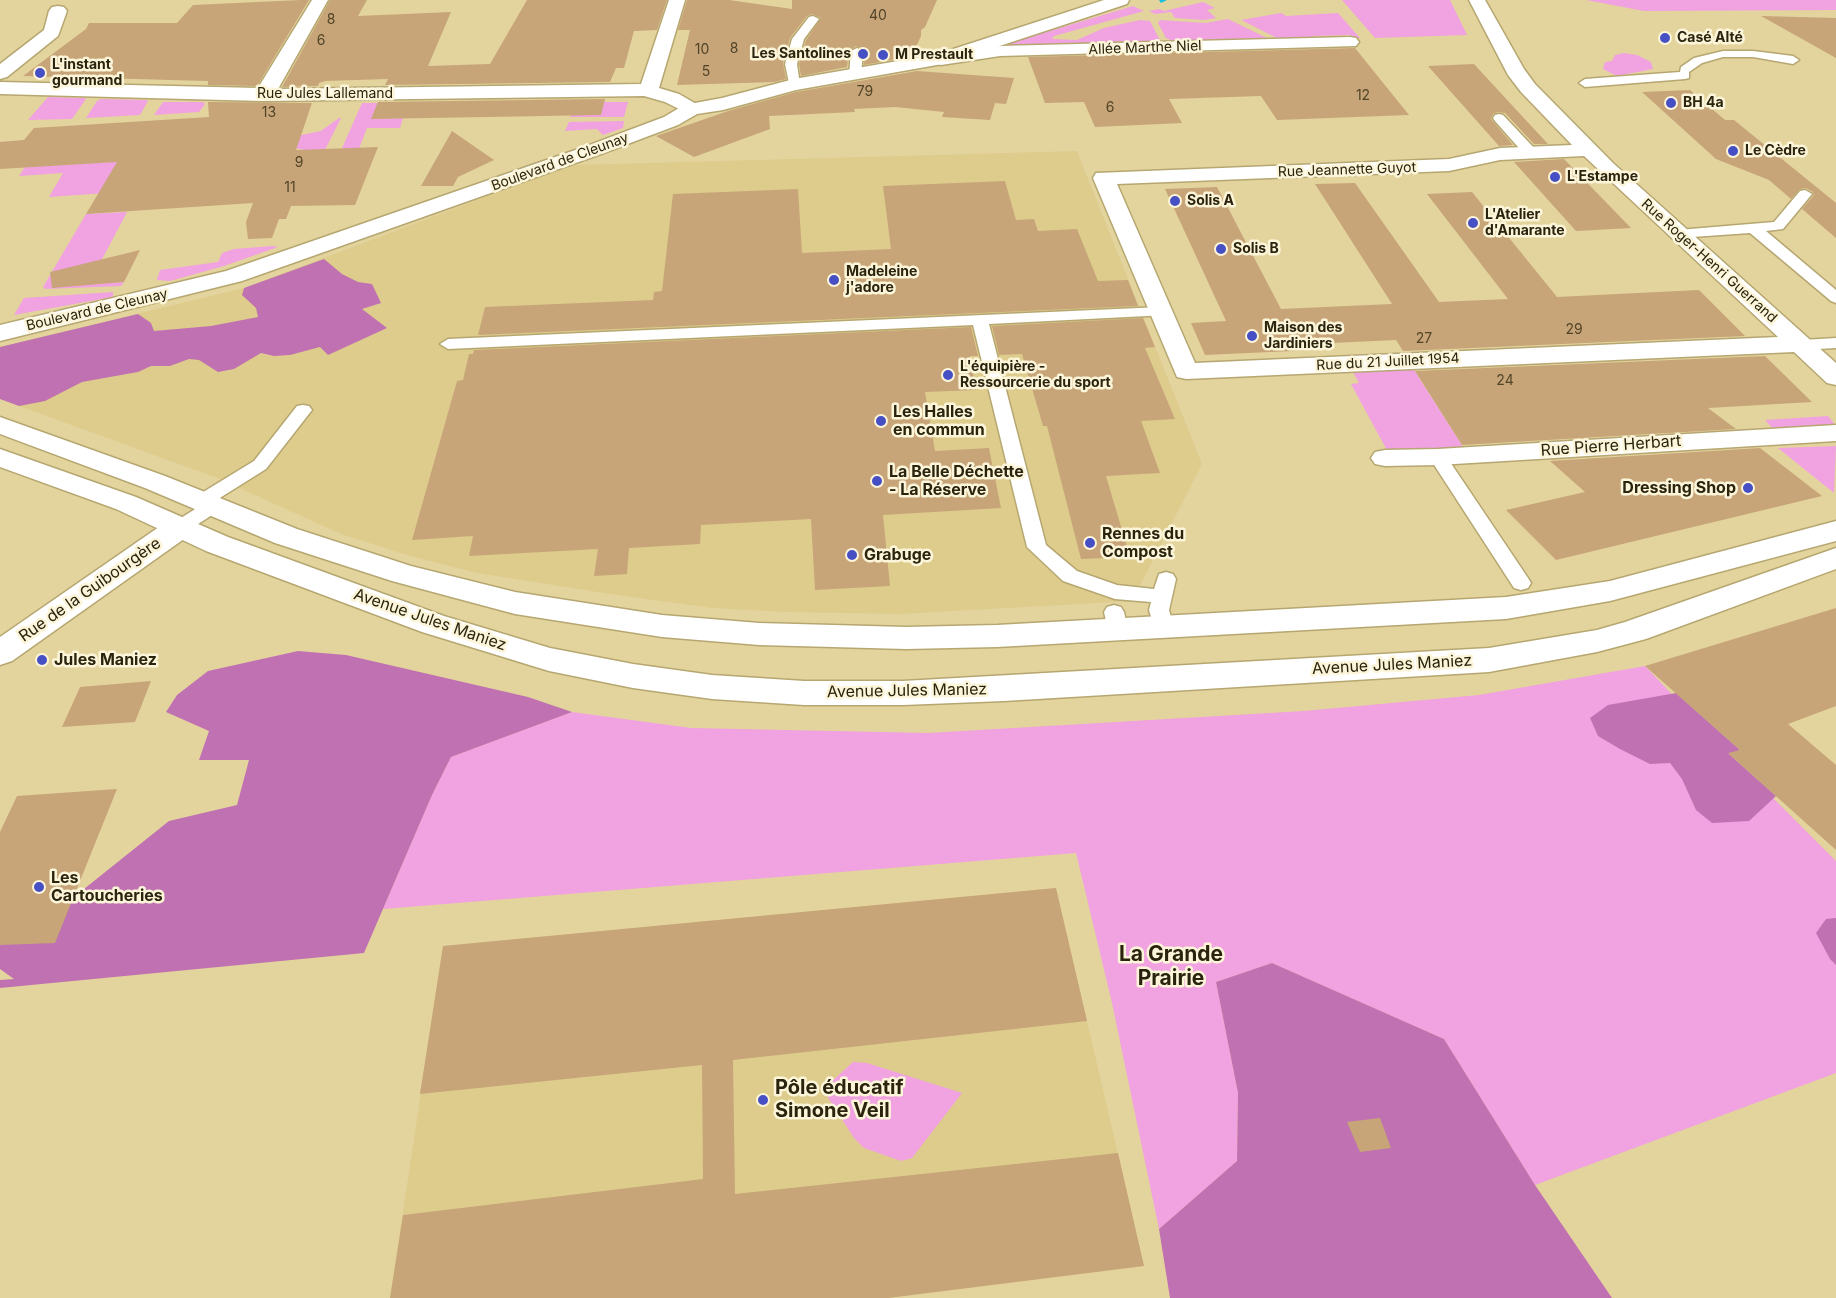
<!DOCTYPE html>
<meta charset="utf-8">
<style>
body{margin:0}
canvas{display:block;background:#e3d39d}
</style>
<canvas width="1836" height="1298"></canvas>
<script>
const context = document.querySelector('canvas').getContext('2d');
context.lineJoin = 'round';
function paint(path, color) { context.fillStyle = color; context.fill(path, 'evenodd'); }
const toPath = rows => new Path2D(rows.map(r => 'M' + r).join(''));
function trace(path, color, width, dash) { context.strokeStyle = color; context.lineWidth = width; context.lineCap = dash ? 'butt' : 'round'; context.setLineDash(dash || []); context.stroke(path); }
function label(font, color, halo, rows, align = 'center') {
  context.font = font + ' Inter,sans-serif'; context.lineWidth = 5; context.setLineDash([]); context.textBaseline = 'middle'; context.strokeStyle = halo; context.fillStyle = color; for (const [text, x, y, turn = 0] of rows) {
    context.save(); context.translate(x, y); context.rotate((+turn || 0) * Math.PI / 180); context.textAlign = isNaN(turn) ? turn : align; if (halo) context.strokeText(text, 0, 0); context.fillText(text, 0, 0); context.restore();
  }
}
paint(toPath([
 [1077,151,1202,464,1132,601,901,614,786,612,712,608,610,594,477,573,410,556,341,534,217,478,0,399,0,347,244,288,533,179,577,165],
 [1056,888,1144,1266,888,1298,390,1298,443,946]
]), '#decc8d');
paint(toPath([
 [1342,0,1450,0,1467,35,1375,38],
 [1586,0,1836,0,1836,10,1644,11],
 [1203,2,1215,8,1207,10,1216,18,1204,20,1175,18,1171,12,1155,14,1149,11,1159,9,1164,11],
 [1133,6,1144,11,1054,36,1052,39,1077,40,1104,28,1140,20,1150,21,1162,44,1136,45,1134,41,1053,44,1054,48,993,48],
 [1281,13,1286,16,1338,13,1360,38,1352,38,1350,35,1312,36,1313,40,1283,41,1241,20],
 [1228,19,1273,41,1267,41,1264,38,1173,41,1166,38,1158,23,1160,20,1206,23],
 [1624,53,1637,55,1651,62,1653,69,1617,76,1603,69,1605,62,1612,61,1615,55],
 [48,97,84,98,86,99,72,119,28,120],
 [101,99,146,100,148,101,140,115,86,118,97,101],
 [163,102,203,102,205,104,199,112,154,115],
 [604,102,628,102,624,117,570,117,571,115,601,115],
 [362,103,380,103,372,119,403,118,400,128,367,128,357,154,339,155],
 [339,118,341,118,324,152,302,156,304,150,295,148,296,136,321,131],
 [624,121,623,128,603,135,597,129,565,131,569,122],
 [245,154,235,184,49,197,63,173,19,176,25,167],
 [127,212,89,284,124,282,121,286,45,289,43,287,86,214],
 [272,246,278,247,224,266,170,281,157,280,160,270,218,262,222,253,234,249],
 [113,292,113,297,14,315,24,298],
 [1413,368,1421,381,1467,453,1389,454,1351,384,1359,383,1353,372],
 [1828,416,1836,426,1775,431,1765,420],
 [1836,446,1834,493,1778,448],
 [1645,666,1728,753,1836,861,1836,1073,1535,1185,1444,1039,1272,963,1216,982,1238,1093,1237,1161,1159,1229,1112,1003,1076,853,383,909,432,795,451,757,572,712,691,728,928,733,1304,711,1479,695],
 [853,1062,867,1063,962,1093,912,1158,901,1161,864,1148,854,1138,827,1096,830,1083]
]), '#f1a2e1');
paint(toPath([
 [324,259,342,274,358,282,372,284,381,303,362,309,387,328,328,355,320,347,290,355,274,356,261,353,234,369,218,372,199,360,189,359,170,366,151,366,138,372,82,382,45,401,19,406,0,399,0,347,138,314,151,323,154,331,211,326,258,317,256,308,242,295,244,288],
 [298,651,346,655,528,697,572,712,451,757,432,795,364,953,0,988,0,980,14,979,0,969,0,891,79,893,169,821,237,805,249,760,199,760,209,731,166,712,177,695,208,671],
 [1676,693,1740,750,1729,754,1776,796,1749,821,1712,823,1696,810,1682,779,1670,763,1650,764,1620,749,1598,736,1590,718,1608,705],
 [1836,918,1836,965,1830,959,1816,933,1826,919],
 [1272,963,1444,1039,1535,1185,1612,1298,1170,1298,1159,1229,1237,1161,1238,1093,1216,982]
]), '#c071b1');
paint(toPath([
 [1159,0,1167,0,1161,3,1159,0]
]), '#18c2df');
paint(toPath([
 [301,0,309,0,257,86,208,85,208,81,23,76,86,29,89,23,177,23,193,5],
 [330,0,367,0,358,16,451,12,428,66,490,64,527,0,667,0,657,30,634,31,624,68,616,68,610,82,385,85,388,79,325,81,319,83,318,86,282,87],
 [687,0,729,0,792,9,792,0,937,0,925,27,921,30,921,36,912,56,864,65,865,50,856,46,849,51,847,67,801,76,799,64,806,40,821,18,812,14,807,16,790,38,783,63,786,79,775,82,677,85,690,30,678,30],
 [1761,16,1836,18,1836,58],
 [1355,48,1409,115,1277,120,1261,96,1169,99,1182,123,1095,127,1084,102,1045,103,1028,57],
 [1474,64,1497,89,1548,144,1534,144,1505,113,1498,112,1493,114,1491,119,1513,145,1499,146,1428,66],
 [917,71,1014,78,1006,104,995,103,990,120,942,117,944,112,895,107,854,109,855,112,769,116,770,129,694,157,656,136,731,110,796,92],
 [1690,90,1725,120,1734,120,1836,203,1836,238,1802,209,1814,195,1813,192,1806,188,1800,189,1791,199,1769,180,1716,159,1642,92],
 [605,99,601,115,371,119,378,102],
 [208,102,312,103,296,150,378,147,355,205,291,206,286,219,279,219,272,238,248,239,246,222,253,203,86,214,117,162,0,169,0,142,24,140,34,128,209,117],
 [452,131,494,160,458,177,453,186,421,186],
 [1564,159,1599,195,1631,228,1576,231,1514,162],
 [1005,181,1016,220,1034,219,1038,231,1077,229,1098,281,1128,280,1138,306,478,335,485,307,653,300,654,292,662,291,673,194,798,189,802,253,891,249,883,186],
 [1355,183,1439,302,1508,299,1427,194,1472,192,1557,297,1699,290,1745,336,1403,351,1396,340,1311,344,1314,350,1205,355,1191,323,1226,321,1165,189,1217,187,1281,309,1392,304,1315,184],
 [140,250,124,282,52,288,50,272],
 [1143,318,1155,347,1145,348,1175,419,1141,421,1160,473,1106,476,1130,557,1081,559,1047,426,1043,426,1022,354,999,355,992,326],
 [971,327,978,356,970,356,976,390,925,392,935,451,989,448,1001,508,883,515,890,586,815,590,811,519,701,525,700,544,629,548,627,574,594,576,598,549,469,556,473,536,412,540,457,381,463,380,469,354,473,354,474,350],
 [1765,356,1812,402,1708,408,1736,429,1462,445,1415,371],
 [1760,448,1822,496,1556,560,1506,510,1585,492,1550,461],
 [1836,608,1836,706,1788,724,1836,765,1836,850,1728,753,1740,750,1645,666],
 [151,681,135,722,62,727,80,687],
 [117,789,55,943,0,945,0,832,17,796],
 [1056,888,1087,1021,733,1060,735,1194,1118,1153,1144,1266,888,1298,390,1298,403,1215,703,1179,702,1065,420,1094,443,946],
 [1380,1118,1391,1148,1360,1152,1347,1122]
]), '#c7a578');
const service = toPath([
 [813,16,819,19,804,39,797,64,800,85,798,88,790,88,785,64,792,39,809,17,813,16],
 [857,48,863,51,861,75,855,79,849,75,851,51,857,48],
 [1723,51,1753,51,1793,56,1799,60,1793,64,1753,57,1723,57,1702,63,1689,72,1689,78,1685,79,1585,87,1579,83,1585,79,1680,72,1681,67,1694,58,1723,51],
 [1499,114,1503,115,1536,150,1538,153,1536,156,1526,156,1495,121,1493,118,1495,115,1499,114],
 [1805,190,1812,194,1783,229,1766,231,1836,290,1836,303,1831,301,1750,233,1678,238,1671,234,1678,230,1774,222,1800,191,1805,190],
 [1161,307,1167,309,1169,312,1167,315,989,324,1046,545,1077,571,1117,585,1154,589,1159,574,1166,572,1173,574,1176,579,1169,610,1174,627,1171,632,1164,634,1157,632,1154,627,1149,610,1151,602,1115,599,1063,581,1027,547,973,325,448,349,440,344,448,339,1161,307],
 [1836,338,1836,348,1802,350,1794,345,1802,340,1836,338],
 [303,405,309,406,312,410,266,469,215,501,222,506,220,510,187,531,173,531,170,527,173,523,200,506,193,501,195,497,254,461,297,406,303,405],
 [1438,452,1444,453,1528,578,1531,583,1528,588,1521,590,1514,588,1429,457,1432,453,1438,452],
 [1114,605,1121,607,1124,612,1128,630,1125,635,1118,637,1111,635,1108,630,1104,612,1107,607,1114,605]
]);
const minor = toPath([
 [312,0,328,0,278,89,641,84,669,0,685,0,659,88,679,94,698,105,701,109,698,113,691,115,665,102,644,96,262,101,0,94,0,82,258,88,312,0],
 [1469,0,1485,0,1524,69,1535,84,1613,163,1836,363,1836,385,1827,383,1794,352,1186,379,1177,377,1093,178,1096,173,1449,159,1500,148,1572,145,1521,92,1508,75,1469,0],
 [1584,156,1778,337,1195,363,1117,184,1449,171,1500,160,1584,156],
 [58,6,64,7,67,11,58,36,7,77,0,79,0,64,44,30,49,11,52,7,58,6],
 [1350,37,1356,38,1359,42,1356,46,1000,56,941,65,934,63,932,59,934,55,941,53,1000,46,1350,37],
 [1836,425,1836,441,1438,465,1385,466,1375,464,1371,458,1375,452,1385,450,1438,449,1836,425],
 [180,518,191,520,195,527,191,534,12,661,0,665,0,637,169,520,180,518]
]);
const secondary = toPath([
 [1104,0,1129,0,1127,4,948,63,796,90,723,110,697,114,678,125,601,154,242,281,0,341,0,325,226,271,587,146,664,117,684,105,722,98,794,79,938,54,1104,0],
 [0,417,165,476,297,529,411,566,515,592,662,615,759,623,906,627,997,625,1506,597,1610,581,1836,521,1836,541,1610,601,1506,619,997,647,906,649,759,645,662,637,515,614,392,581,275,543,145,488,0,434,0,417],
 [0,449,136,497,228,537,444,616,550,648,633,664,712,675,804,681,903,681,1489,648,1597,630,1625,622,1836,548,1836,569,1646,639,1597,652,1489,672,1004,701,903,705,804,705,712,699,633,688,549,671,422,632,206,551,116,509,0,467,0,449]
]);
trace(service, '#b6a771', 3);
trace(minor, '#b6a771', 3);
trace(secondary, '#b6a771', 3);
paint(service, '#fff');
paint(minor, '#fff');
paint(secondary, '#fff');
for (const [x, y, r, color] of [
 [1665,38,6,"#464fc4"],
 [863,54,6,"#464fc4"],
 [883,55,6,"#464fc4"],
 [40,73,6,"#464fc4"],
 [1671,103,6,"#464fc4"],
 [1733,151,6,"#464fc4"],
 [1555,177,6,"#464fc4"],
 [1175,201,6,"#464fc4"],
 [1473,223,6,"#464fc4"],
 [1221,249,6,"#464fc4"],
 [834,280,6,"#464fc4"],
 [1252,336,6,"#464fc4"],
 [948,375,6,"#464fc4"],
 [881,421,6,"#464fc4"],
 [877,481,6,"#464fc4"],
 [1748,488,6,"#464fc4"],
 [1090,543,6,"#464fc4"],
 [852,555,6,"#464fc4"],
 [42,660,6,"#464fc4"],
 [39,887,6,"#464fc4"],
 [763,1100,6,"#464fc4"]
]) { const dot = new Path2D(); dot.arc(x, y, r, 0, 2 * Math.PI); context.fillStyle = color; context.fill(dot); trace(dot, '#fcf5d9', 2); }
label('14px', '#514428', null, [
 ["40",878,16],
 ["8",331,20],
 ["6",321,41],
 ["8",734,49],
 ["10",702,50],
 ["5",706,72],
 ["79",865,92],
 ["12",1363,96],
 ["6",1110,108],
 ["13",269,113],
 ["9",299,163],
 ["11",290,188],
 ["29",1574,330],
 ["27",1424,339],
 ["24",1505,381]
]);
label('bold 14px', '#2a240e', '#fcf5d9', [
 ["Casé Alté",1677,38],
 ["Les Santolines",851,54,"right"],
 ["M Prestault",895,55],
 ["L'instant",52,65],
 ["gourmand",52,81],
 ["BH 4a",1683,103],
 ["Le Cèdre",1745,151],
 ["L'Estampe",1567,177],
 ["Solis A",1187,201],
 ["L'Atelier",1485,215],
 ["d'Amarante",1485,231],
 ["Solis B",1233,249],
 ["Madeleine",846,272],
 ["j'adore",846,288],
 ["Maison des",1264,328],
 ["Jardiniers",1264,344],
 ["L'équipière -",960,367],
 ["Ressourcerie du sport",960,383]
], 'left');
label('14px', '#2a240e', '#fcf5d9', [
 ["Allée Marthe Niel",1145,48,-2],
 ["Rue Jules Lallemand",325,94],
 ["Boulevard de Cleunay",560,162,-20],
 ["Rue Jeannette Guyot",1347,170,-2],
 ["Rue Roger-Henri Guerrand",1709,261,42],
 ["Boulevard de Cleunay",97,310,-13],
 ["Rue du 21 Juillet 1954",1388,362,-3]
]);
label('bold 16px', '#2a240e', '#fcf5d9', [
 ["Les Halles",893,412],
 ["en commun",893,430],
 ["La Belle Déchette",889,472],
 ["- La Réserve",889,490],
 ["Dressing Shop",1736,488,"right"],
 ["Rennes du",1102,534],
 ["Compost",1102,552],
 ["Grabuge",864,555],
 ["Jules Maniez",54,660],
 ["Les",51,878],
 ["Cartoucheries",51,896]
], 'left');
label('16px', '#2a240e', '#fcf5d9', [
 ["Rue Pierre Herbart",1611,446,-4],
 ["Rue de la Guibourgère",90,590,-35],
 ["Avenue Jules Maniez",430,620,19],
 ["Avenue Jules Maniez",1392,665,-3],
 ["Avenue Jules Maniez",907,691,-1]
]);
label('bold 20px', '#2a240e', '#fcf5d9', [
 ["Pôle éducatif",775,1088],
 ["Simone Veil",775,1111]
], 'left');
label('bold 21px', '#2a240e', '#fcf5d9', [
 ["La Grande",1171,955],
 ["Prairie",1171,979]
]);
</script>
